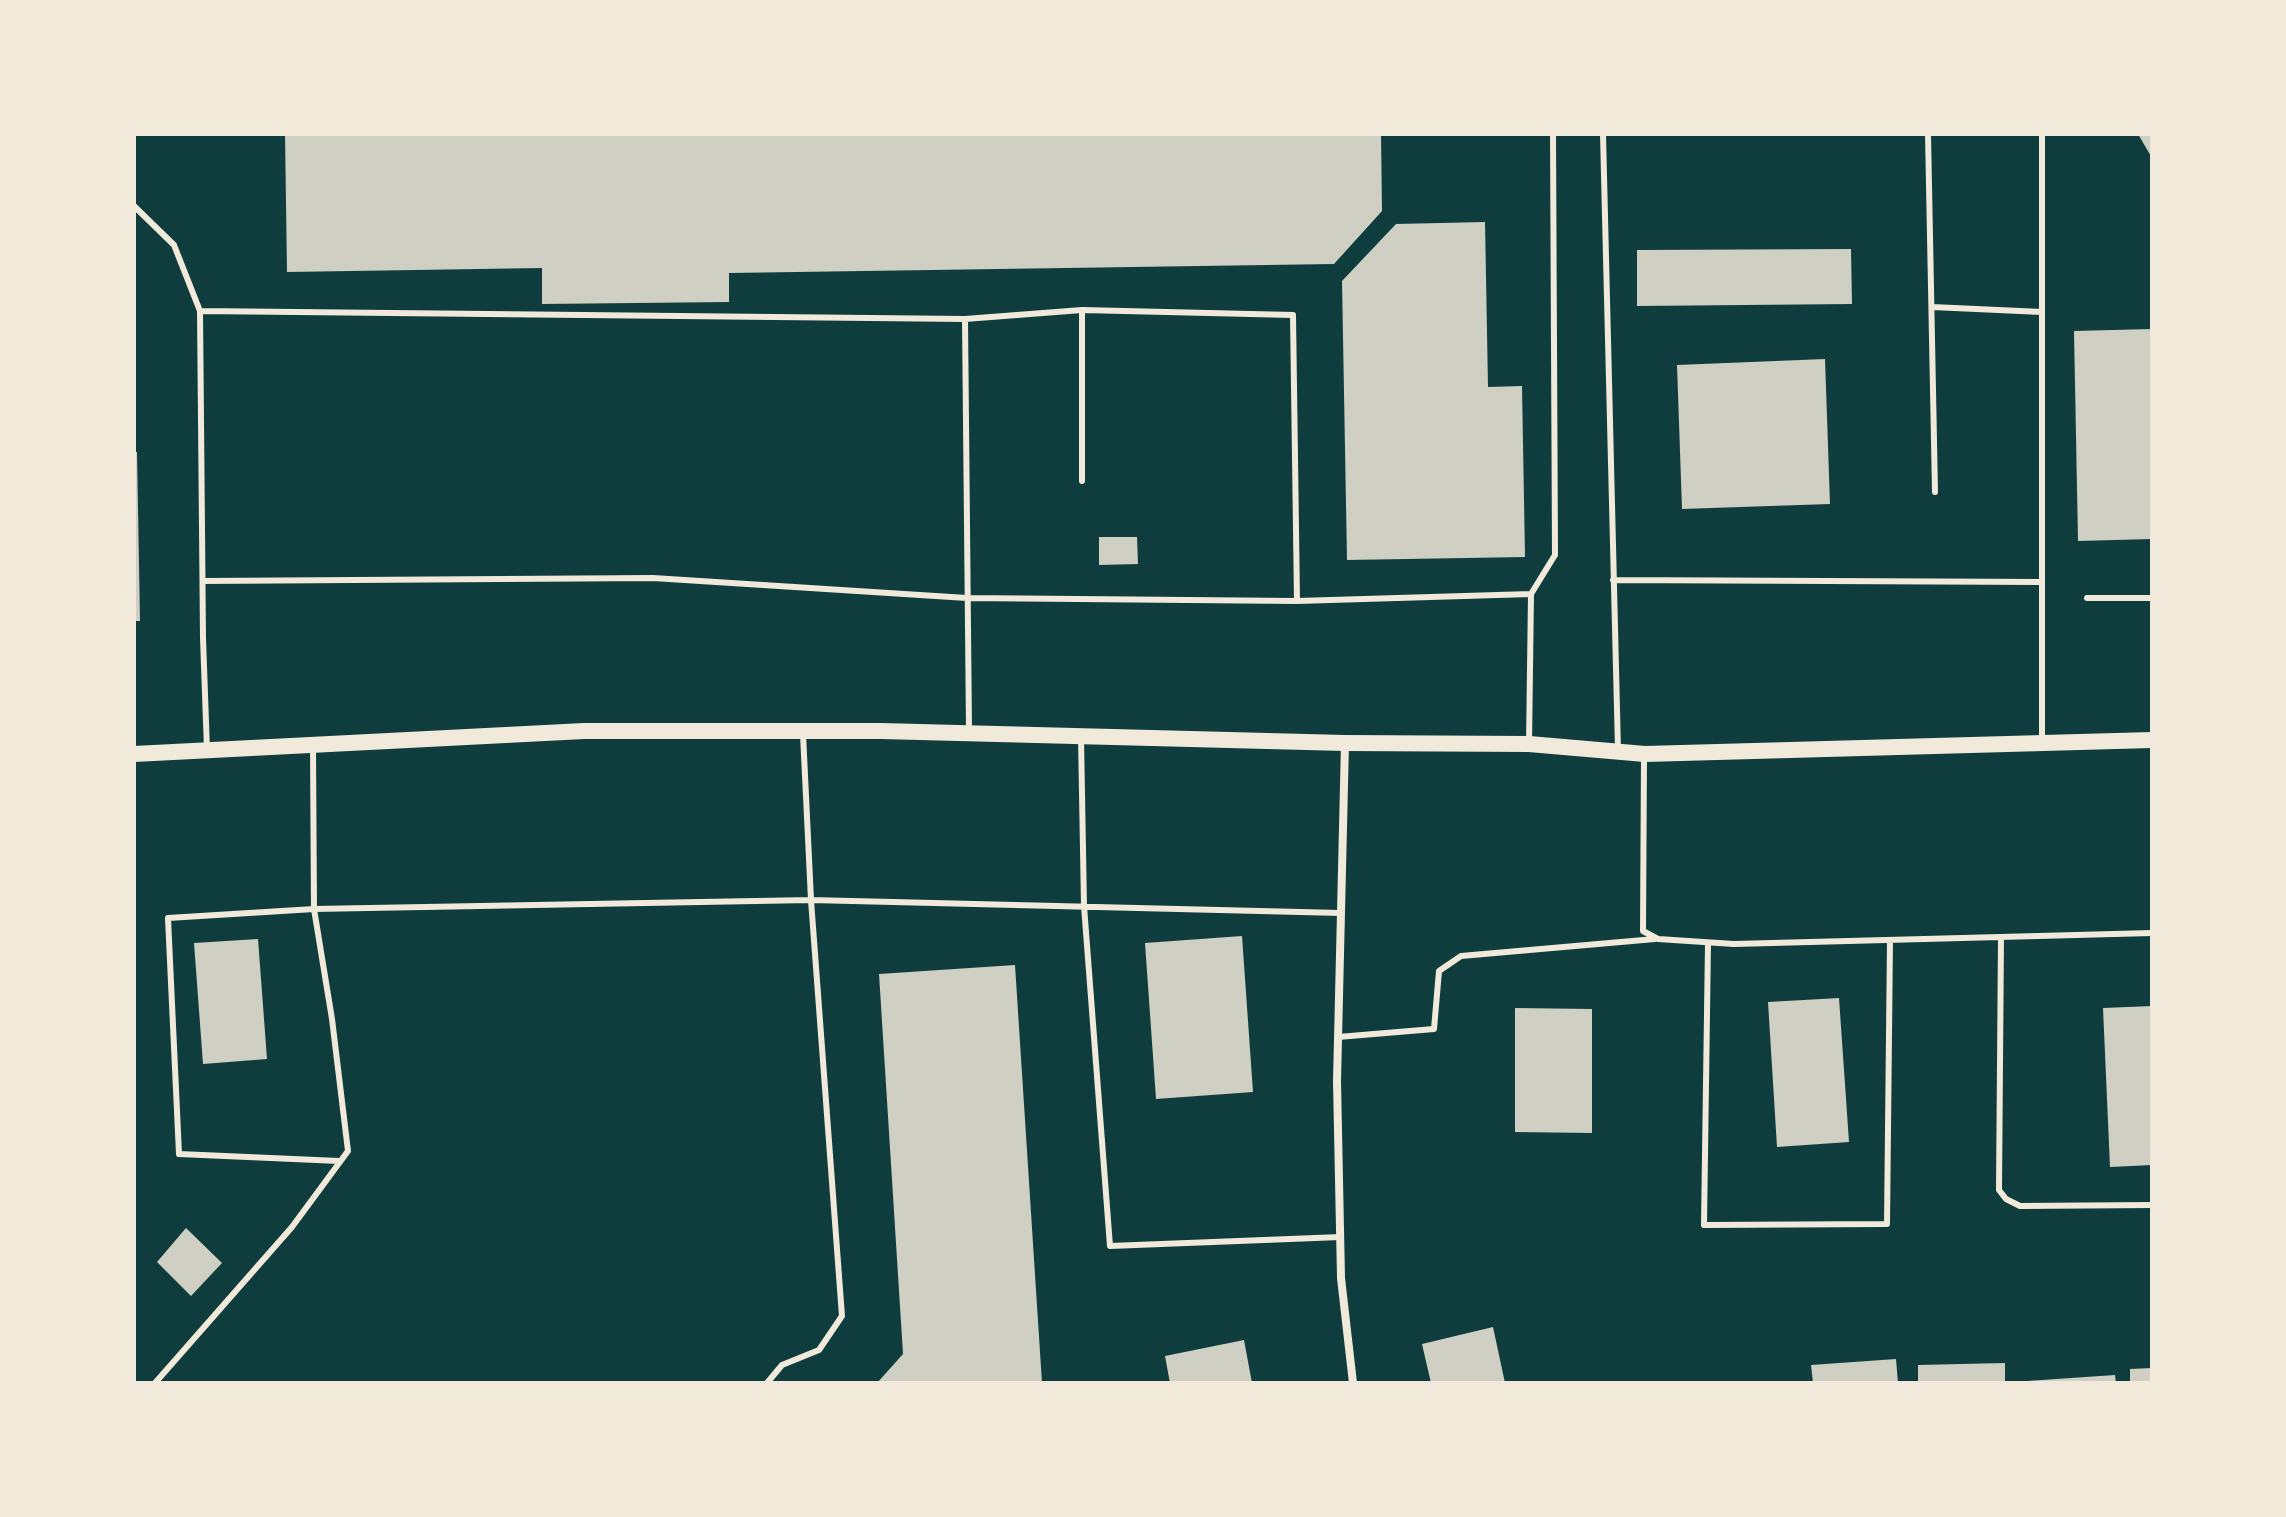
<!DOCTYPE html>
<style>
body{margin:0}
#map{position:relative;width:2286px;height:1517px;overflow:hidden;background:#0f3d3e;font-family:Arial,sans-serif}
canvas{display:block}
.frame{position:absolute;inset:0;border:136px solid #f1e9da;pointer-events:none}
</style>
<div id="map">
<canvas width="2286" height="1517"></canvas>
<div class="frame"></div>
</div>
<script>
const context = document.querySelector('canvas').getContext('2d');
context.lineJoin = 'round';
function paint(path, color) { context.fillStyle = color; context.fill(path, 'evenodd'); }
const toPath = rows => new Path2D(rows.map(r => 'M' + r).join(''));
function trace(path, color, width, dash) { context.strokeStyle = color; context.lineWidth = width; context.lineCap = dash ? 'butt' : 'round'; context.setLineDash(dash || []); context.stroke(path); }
paint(toPath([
 [285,134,1381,134,1382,211,1334,264,729,273,729,302,542,304,542,268,287,272],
 [2138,134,2152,134,2152,158],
 [1485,222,1488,387,1522,386,1525,557,1347,560,1342,281,1396,224],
 [1851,249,1852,304,1637,306,1637,250],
 [2152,329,2152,539,2078,541,2074,331],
 [1825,359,1830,504,1682,509,1677,365],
 [134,452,137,452,140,621,134,621],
 [1099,537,1137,537,1138,564,1099,565],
 [1242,936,1253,1092,1156,1099,1145,943],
 [258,939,267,1059,203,1064,194,943],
 [1015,965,1042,1383,877,1383,903,1354,879,974],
 [1839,998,1849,1142,1777,1147,1768,1002],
 [2152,1006,2152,1165,2110,1167,2103,1008],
 [1515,1008,1592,1009,1592,1133,1515,1132],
 [186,1228,222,1263,191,1296,157,1262],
 [1493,1327,1505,1383,1431,1383,1422,1344],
 [1244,1340,1252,1383,1170,1383,1165,1356],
 [1896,1359,1898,1383,1813,1383,1811,1365],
 [2005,1363,2005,1383,1918,1383,1918,1365],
 [2152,1368,2152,1383,2130,1383,2130,1369],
 [2115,1375,2116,1383,2027,1383,2027,1381]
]), '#cfcfc3');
trace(toPath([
 [1603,134,1618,750],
 [1928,134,1935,492],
 [2042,134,2042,740],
 [134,206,174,245,200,311],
 [1932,307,2042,312],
 [965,319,969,730],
 [1082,481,1082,310],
 [1613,580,2042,582],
 [203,581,653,578,967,598,1297,601,1293,315,1082,310,965,319,200,311,203,638,207,750],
 [2087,598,2152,598],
 [1297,601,1531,594],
 [803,734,811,900,1341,913],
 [1081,737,1084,906,1110,1246,1341,1237],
 [1529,744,1531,594,1555,555,1553,134],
 [313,748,314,909,168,918,179,1154,339,1161],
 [1644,758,1643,931,1658,939,1734,944,2152,933],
 [2001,937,1999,1190,2006,1199,2020,1206,2152,1205],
 [1708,943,1704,1225,1887,1224,1890,940],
 [1338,1037,1434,1029,1439,971,1461,956,1655,939],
 [155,1383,292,1227,348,1151,332,1019,314,909,811,900,842,1316,819,1350,782,1365,767,1383]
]), '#f1e9da', 6);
trace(toPath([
 [1345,743,1337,1081,1341,1278,1353,1383]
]), '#f1e9da', 8);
trace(toPath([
 [134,754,584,731,881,731,1345,743,1529,744,1645,754,2152,740]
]), '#f1e9da', 16);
</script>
